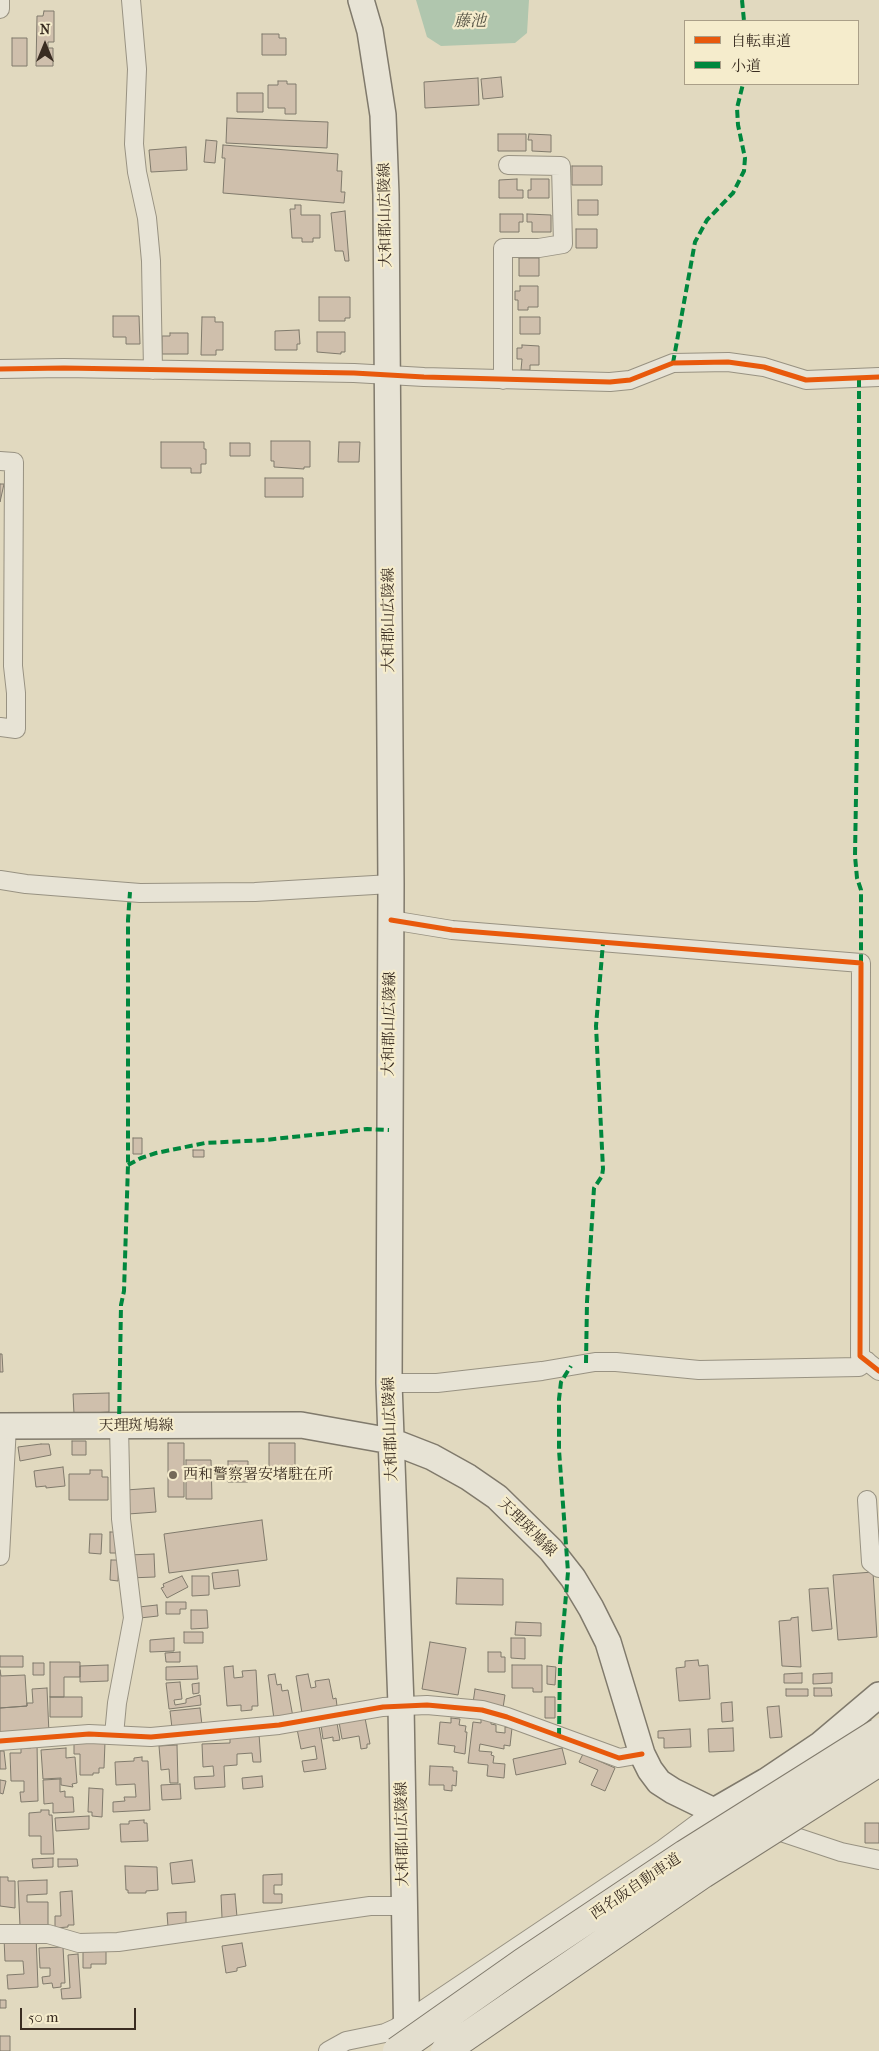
<!DOCTYPE html>
<meta charset="utf-8">
<style>
body{margin:0}
#map{position:relative;width:879px;height:2051px;overflow:hidden;background:#e1d9bf;font-family:"IM FELL French Canon","Noto Serif JP",serif}
canvas{display:block}
.legend{position:absolute;left:684px;top:20px;width:175px;height:65px;box-sizing:border-box;background:#f5eccc;border:1px solid #aa9f88;margin:0;padding:6px 9px;list-style:none;font-size:15px;color:#392c21}
.legend li{display:flex;align-items:center;gap:10px;height:25px}
.legend b{width:25px;border:1px solid #aa9f88}
.north{position:absolute;left:20px;top:20px;width:50px;height:50px;-webkit-text-stroke:4px #f5eccc;paint-order:stroke;rotate:0deg;font-size:14px;font-weight:700;line-height:20px;text-align:center;color:#392c21}
.north::after{content:'';display:block;margin:auto;width:18px;height:22px;background:#392c21;clip-path:polygon(50% 0,100% 100%,50% 72%,0 100%)}
.scale{position:absolute;left:20px;top:2008px;width:116px;height:22px;box-sizing:border-box;border:2px solid #392c21;border-top:0;padding-left:6px;font-size:15px;line-height:18px;white-space:nowrap;color:#392c21;-webkit-text-stroke:4px #f5eccc;paint-order:stroke}
</style>
<div id="map">
<canvas width="879" height="2051"></canvas>
<ul class="legend">
<li><b style="height:6px;background:#e8590c"></b>自転車道</li>
<li><b style="height:6px;background:#00873e"></b>小道</li>
</ul>
<div class="north">N</div>
<div class="scale">50 m</div>
</div>
<script>
const context = document.querySelector('canvas').getContext('2d');
context.lineJoin = 'round';
function paint(path, color) { context.fillStyle = color; context.fill(path, 'evenodd'); }
const toPath = rows => new Path2D(rows.map(r => 'M' + r).join(''));
function trace(path, color, width, dash) { context.strokeStyle = color; context.lineWidth = width; context.lineCap = dash ? 'butt' : 'round'; context.setLineDash(dash || []); context.stroke(path); }
function label(font, color, halo, rows, align = 'center') {
  context.font = font + ' "IM FELL French Canon","Noto Serif JP",serif'; context.lineWidth = 4.5; context.setLineDash([]); context.textBaseline = 'middle'; context.strokeStyle = halo; context.fillStyle = color; for (const [text, x, y, turn = 0] of rows) {
    context.save(); context.translate(x, y); context.rotate((+turn || 0) * Math.PI / 180); context.textAlign = isNaN(turn) ? turn : align; if (halo) context.strokeText(text, 0, 0); context.fillText(text, 0, 0); context.restore();
  }
}
paint(toPath([
 [416,0,529,0,527,33,515,43,441,46,427,37]
]), '#b0c6ae');
const building = toPath([
 [44,11,54,11,54,42,48,42,48,48,53,48,53,66,36,66,37,16,43,16,44,11],
 [262,34,279,34,279,38,286,38,286,55,262,55,262,34],
 [12,38,27,38,27,66,12,66,12,38],
 [501,77,503,97,483,99,481,79,501,77],
 [478,78,479,105,425,108,424,82,478,78],
 [278,81,287,81,287,84,296,84,296,114,285,114,285,108,268,108,268,85,278,85,278,81],
 [237,93,263,93,263,112,237,112,237,93],
 [227,118,328,122,327,148,226,143,227,118],
 [498,134,526,134,526,151,498,151,498,134],
 [529,134,551,135,551,152,532,151,532,140,528,140,529,134],
 [206,140,217,141,215,163,204,162,206,140],
 [223,145,338,154,337,171,342,171,341,192,345,192,344,203,223,193,225,158,222,158,223,145],
 [186,147,187,170,151,172,149,150,186,147],
 [572,166,602,166,602,185,572,185,572,166],
 [517,179,517,190,523,190,523,198,499,198,499,180,517,179],
 [531,179,549,179,549,198,528,198,528,190,531,190,531,179],
 [578,200,598,200,598,215,578,215,578,200],
 [295,205,301,205,301,215,320,215,320,238,313,238,313,242,302,242,302,238,292,238,290,209,295,209,295,205],
 [345,211,349,261,345,261,343,251,335,251,331,213,345,211],
 [500,214,523,214,523,222,519,222,519,232,500,232,500,214],
 [527,214,551,215,551,232,532,232,532,222,527,222,527,214],
 [576,229,597,229,597,248,576,248,576,229],
 [519,258,539,258,539,276,519,276,519,258],
 [520,286,538,286,538,307,528,307,528,310,518,310,518,300,515,300,515,291,520,291,520,286],
 [319,297,350,297,350,318,345,318,345,321,319,321,319,297],
 [113,316,139,316,140,344,126,344,126,337,113,337,113,316],
 [202,317,215,317,215,322,223,322,223,350,216,350,216,355,201,355,202,317],
 [520,317,540,317,540,334,520,334,520,317],
 [299,330,300,344,297,344,297,350,275,350,275,331,299,330],
 [317,332,345,332,345,352,341,352,341,354,317,352,317,332],
 [170,333,188,333,188,354,162,354,162,336,170,336,170,333],
 [522,345,539,346,539,365,530,365,530,370,521,370,522,359,517,359,517,348,522,348,522,345],
 [271,441,310,441,310,467,304,467,304,469,274,467,274,461,271,461,271,441],
 [161,442,204,442,204,449,206,449,206,464,201,464,201,473,191,473,191,468,161,468,161,442],
 [339,442,360,442,359,462,338,462,339,442],
 [230,443,250,443,250,456,230,456,230,443],
 [265,478,303,478,303,497,265,497,265,478],
 [0,484,4,484,0,502,0,484],
 [133,1138,142,1138,142,1154,133,1154,133,1138],
 [193,1150,204,1150,204,1157,193,1157,193,1150],
 [0,1354,2,1354,3,1372,0,1372,0,1354],
 [109,1393,109,1412,74,1414,73,1394,109,1393],
 [72,1441,86,1441,86,1455,72,1455,72,1441],
 [168,1443,184,1443,184,1497,168,1497,168,1443],
 [269,1443,295,1443,295,1466,269,1467,269,1443],
 [41,1444,49,1444,51,1455,20,1461,18,1447,41,1444],
 [186,1460,211,1460,212,1499,186,1499,186,1460],
 [228,1461,248,1461,248,1482,228,1482,228,1461],
 [63,1467,65,1486,46,1488,46,1486,36,1487,34,1471,63,1467],
 [90,1470,102,1470,102,1477,108,1477,108,1500,69,1500,69,1474,90,1474,90,1470],
 [154,1488,156,1512,128,1514,126,1490,154,1488],
 [262,1520,267,1560,169,1573,164,1534,262,1520],
 [110,1532,116,1532,117,1553,110,1553,110,1532],
 [90,1534,102,1534,101,1554,89,1553,90,1534],
 [154,1554,155,1577,129,1578,128,1555,154,1554],
 [111,1560,119,1560,118,1581,110,1580,111,1560],
 [238,1570,240,1586,214,1589,212,1573,238,1570],
 [873,1572,877,1637,838,1640,833,1575,873,1572],
 [182,1576,188,1587,167,1598,161,1588,164,1587,163,1584,182,1576],
 [192,1576,209,1576,209,1595,192,1596,192,1576],
 [457,1578,503,1579,503,1605,456,1604,457,1578],
 [828,1588,832,1629,812,1631,809,1589,828,1588],
 [166,1602,186,1602,186,1609,180,1609,180,1614,166,1614,166,1602],
 [157,1605,158,1616,140,1618,139,1607,157,1605],
 [191,1610,207,1610,208,1628,191,1629,191,1610],
 [798,1617,801,1667,782,1666,779,1621,791,1620,791,1618,798,1617],
 [516,1622,541,1623,541,1636,515,1635,516,1622],
 [184,1632,203,1632,203,1643,184,1643,184,1632],
 [174,1638,174,1651,150,1652,150,1640,174,1638],
 [511,1638,525,1638,525,1659,511,1658,511,1638],
 [430,1642,466,1648,458,1695,422,1689,430,1642],
 [180,1652,180,1662,166,1662,165,1653,180,1652],
 [488,1652,501,1652,501,1657,505,1657,505,1672,488,1672,488,1652],
 [0,1656,23,1656,23,1667,0,1667,0,1656],
 [698,1660,699,1666,708,1665,710,1699,679,1701,676,1668,685,1667,685,1661,698,1660],
 [50,1662,80,1662,80,1677,64,1677,64,1697,50,1697,50,1662],
 [33,1663,44,1663,44,1675,33,1675,33,1663],
 [108,1665,108,1681,80,1682,80,1666,108,1665],
 [512,1665,542,1665,542,1692,533,1692,533,1688,512,1688,512,1665],
 [197,1666,198,1679,166,1680,166,1667,197,1666],
 [233,1666,234,1678,243,1677,242,1671,256,1670,258,1706,252,1706,252,1710,241,1711,241,1705,227,1706,224,1667,233,1666],
 [547,1666,556,1667,555,1685,547,1684,547,1666],
 [0,1670,1,1676,25,1675,27,1706,0,1708,0,1670],
 [802,1673,802,1683,784,1683,784,1674,802,1673],
 [832,1673,832,1683,813,1684,813,1674,832,1673],
 [275,1674,277,1685,281,1684,282,1691,288,1690,293,1717,274,1719,268,1675,275,1674],
 [308,1674,311,1688,316,1687,315,1681,329,1679,333,1699,336,1698,337,1706,302,1713,296,1676,308,1674],
 [180,1682,182,1699,174,1700,175,1705,186,1703,186,1699,200,1695,201,1705,169,1709,166,1683,180,1682],
 [199,1683,199,1693,193,1694,192,1684,199,1683],
 [47,1688,49,1734,0,1737,0,1708,27,1706,27,1703,33,1703,32,1689,47,1688],
 [814,1688,831,1688,832,1696,814,1696,814,1688],
 [475,1689,505,1695,503,1708,473,1703,475,1689],
 [786,1689,808,1689,808,1696,786,1696,786,1689],
 [50,1697,82,1697,82,1717,50,1717,50,1697],
 [545,1697,555,1697,555,1718,545,1718,545,1697],
 [732,1702,733,1721,722,1722,721,1703,732,1702],
 [779,1706,782,1737,770,1738,767,1707,779,1706],
 [200,1708,202,1725,172,1728,170,1711,200,1708],
 [365,1718,370,1744,367,1744,367,1748,361,1749,359,1736,342,1739,339,1722,365,1718],
 [451,1718,460,1719,459,1725,466,1726,465,1732,467,1732,465,1754,454,1752,455,1746,438,1744,440,1722,451,1723,451,1718],
 [481,1719,491,1720,491,1724,496,1725,496,1732,505,1733,505,1727,512,1728,510,1746,504,1745,504,1749,480,1744,479,1751,492,1752,491,1755,494,1756,493,1763,505,1764,504,1778,487,1776,488,1765,468,1763,473,1722,481,1723,481,1719],
 [337,1723,340,1740,333,1741,333,1737,323,1739,321,1725,337,1723],
 [319,1725,326,1769,304,1772,302,1761,317,1759,315,1746,301,1749,297,1729,319,1725],
 [733,1728,734,1751,709,1752,708,1729,733,1728],
 [690,1729,691,1747,664,1748,664,1738,658,1738,658,1731,690,1729],
 [259,1734,261,1762,253,1762,252,1753,237,1754,237,1765,224,1766,225,1787,195,1789,194,1777,214,1776,213,1766,203,1767,202,1744,230,1743,230,1735,259,1734],
 [74,1741,105,1742,104,1768,99,1768,99,1773,93,1773,93,1775,80,1775,80,1754,74,1754,74,1741],
 [31,1743,37,1743,38,1801,21,1802,20,1792,24,1792,24,1781,11,1781,10,1753,21,1753,21,1748,31,1748,31,1743],
 [177,1745,178,1783,170,1783,169,1769,161,1770,159,1746,177,1745],
 [66,1748,66,1758,75,1757,77,1783,72,1784,73,1787,61,1785,61,1778,43,1779,41,1750,66,1748],
 [562,1748,566,1764,516,1775,513,1759,562,1748],
 [0,1751,4,1751,6,1769,0,1769,0,1751],
 [583,1754,615,1768,605,1791,591,1785,598,1770,579,1762,583,1754],
 [142,1757,142,1761,148,1761,150,1810,113,1812,113,1802,125,1801,124,1797,136,1797,135,1784,116,1785,115,1762,134,1761,134,1758,142,1757],
 [430,1766,453,1767,453,1771,457,1771,456,1786,452,1785,452,1791,444,1790,444,1785,429,1785,430,1766],
 [262,1776,263,1787,243,1789,242,1778,262,1776],
 [60,1779,60,1792,65,1791,65,1797,73,1797,74,1812,53,1813,53,1803,44,1804,43,1780,60,1779],
 [0,1780,6,1781,3,1794,0,1793,0,1780],
 [180,1784,181,1799,162,1800,161,1785,180,1784],
 [89,1788,103,1789,102,1817,92,1816,92,1812,88,1812,89,1788],
 [41,1810,49,1810,49,1815,52,1815,54,1854,41,1854,41,1836,29,1836,29,1813,41,1812,41,1810],
 [89,1816,89,1829,56,1831,55,1818,89,1816],
 [144,1820,144,1823,147,1823,148,1841,121,1842,120,1824,129,1824,129,1821,144,1820],
 [865,1823,879,1823,879,1843,865,1843,865,1823],
 [53,1858,53,1867,33,1868,32,1859,53,1858],
 [58,1859,77,1859,78,1866,58,1867,58,1859],
 [192,1860,195,1882,172,1884,170,1863,192,1860],
 [125,1866,157,1867,158,1890,146,1891,146,1893,128,1893,128,1890,126,1890,125,1866],
 [282,1874,282,1885,274,1885,274,1894,282,1894,282,1903,263,1903,263,1875,282,1874],
 [0,1877,8,1877,8,1881,15,1881,15,1908,0,1906,0,1877],
 [47,1880,47,1894,27,1895,27,1902,48,1902,48,1927,40,1927,40,1925,20,1926,18,1881,47,1880],
 [72,1891,74,1925,68,1925,68,1927,55,1928,55,1916,61,1916,60,1892,72,1891],
 [235,1894,237,1917,222,1918,221,1895,235,1894],
 [186,1912,186,1926,168,1927,167,1913,186,1912],
 [36,1936,38,1987,8,1989,7,1975,24,1974,23,1961,5,1961,4,1938,36,1936],
 [242,1943,246,1966,237,1968,237,1971,226,1973,222,1946,242,1943],
 [63,1947,65,1983,61,1983,61,1987,53,1988,52,1983,43,1984,42,1977,50,1976,50,1968,40,1968,39,1948,63,1947],
 [106,1951,106,1964,91,1964,91,1968,83,1968,83,1952,106,1951],
 [78,1954,81,1998,62,1999,61,1989,70,1988,68,1955,78,1954],
 [0,2000,6,2000,6,2008,0,2008,0,2000],
 [0,2036,10,2036,10,2051,0,2051,0,2036]
]);
paint(building, '#cfbfac');
trace(building, '#807a6c', 1);
const street = toPath([
 [131,0,137,69,134,144,137,172,147,218,151,261,153,370],
 [0,9,0,0],
 [0,369,64,368,354,373,424,377,610,382,630,380,673,363,728,362,764,367,806,380,879,377],
 [503,380,503,248,539,248,563,244,561,166,508,165],
 [0,461,14,462,13,666,16,693,16,729,0,727],
 [0,880,26,884,140,893,255,892,391,884],
 [391,920,452,930,861,963,860,1356,879,1371],
 [389,1383,437,1383,542,1371,595,1362,616,1362,699,1370,859,1367,867,1361],
 [867,1500,871,1562,879,1568],
 [0,1556,7,1426],
 [114,1735,117,1703,133,1618,121,1519,119,1426],
 [0,1741,89,1734,151,1737,279,1725,383,1707,427,1705,482,1710,507,1717,619,1758,642,1754],
 [769,1828,841,1852,879,1860],
 [0,1934,48,1934,79,1943,118,1942,370,1906,404,1906],
 [328,2051,346,2041,385,2033,396,2028,663,1849,714,1811,723,1814]
]);
const secondary = toPath([
 [361,0,370,31,383,115,386,195,391,884,389,1383,401,1705,407,2051],
 [0,1426,301,1425,391,1441,432,1457,468,1477,497,1497,551,1550,573,1578,591,1608,608,1642,642,1754,650,1770,659,1782,673,1791,714,1811,766,1781,821,1744,879,1695]
]);
trace(street, '#989282', 20);
trace(secondary, '#807a6c', 28);
trace(street, '#e7e3d5', 18);
trace(secondary, '#e7e3d5', 25);
const highwayBridge = toPath([
 [397,2051,522,1963,685,1854,879,1732],
 [445,2051,703,1874,879,1762]
]);
trace(highwayBridge, '#807a6c', 30, []);
trace(highwayBridge, '#e3dece', 28);
trace(toPath([
 [742,0,744,21],
 [673,363,695,242,707,220,733,193,744,171,745,158,738,125,737,108,743,84],
 [859,379,859,617,855,856,857,878,861,890,861,963],
 [128,1165,141,1158,156,1153,205,1143,265,1140,367,1129,389,1130],
 [586,1363,587,1302,594,1188,602,1176,603,1169,596,1026,603,943],
 [119,1426,121,1305,124,1291,128,1165,128,920,130,892],
 [559,1736,560,1664,568,1572,559,1450,559,1399,561,1382,571,1366]
]), '#00873e', 4, [8, 4]);
trace(toPath([
 [0,369,64,368,354,373,424,377,610,382,630,380,673,363,728,362,764,367,806,380,879,377],
 [391,920,452,930,861,963,860,1356,879,1371],
 [0,1741,89,1734,151,1737,279,1725,383,1707,427,1705,482,1710,507,1717,619,1758,642,1754]
]), '#e8590c', 5);
for (const [x, y, r, color] of [
 [173,1475,5,"#746958"]
]) { const dot = new Path2D(); dot.arc(x, y, r, 0, 2 * Math.PI); context.fillStyle = color; context.fill(dot); trace(dot, '#f5eccc', 2); }
label('15px', '#392c21', '#f5eccc', [
 ["大和郡山広陵線",386,215,-91],
 ["大和郡山広陵線",389,620,-90],
 ["大和郡山広陵線",390,1024,-89],
 ["天理斑鳩線",136,1426],
 ["大和郡山広陵線",391,1429,-92],
 ["天理斑鳩線",527,1528,45],
 ["大和郡山広陵線",403,1834,-91],
 ["西名阪自動車道",636,1887,-34]
]);
label('15px', '#392c21', '#f5eccc', [
 ["西和警察署安堵駐在所",183,1475]
], 'left');
label('italic 16px', '#525042', '#f5eccc', [
 ["藤池",470,22]
]);
</script>
